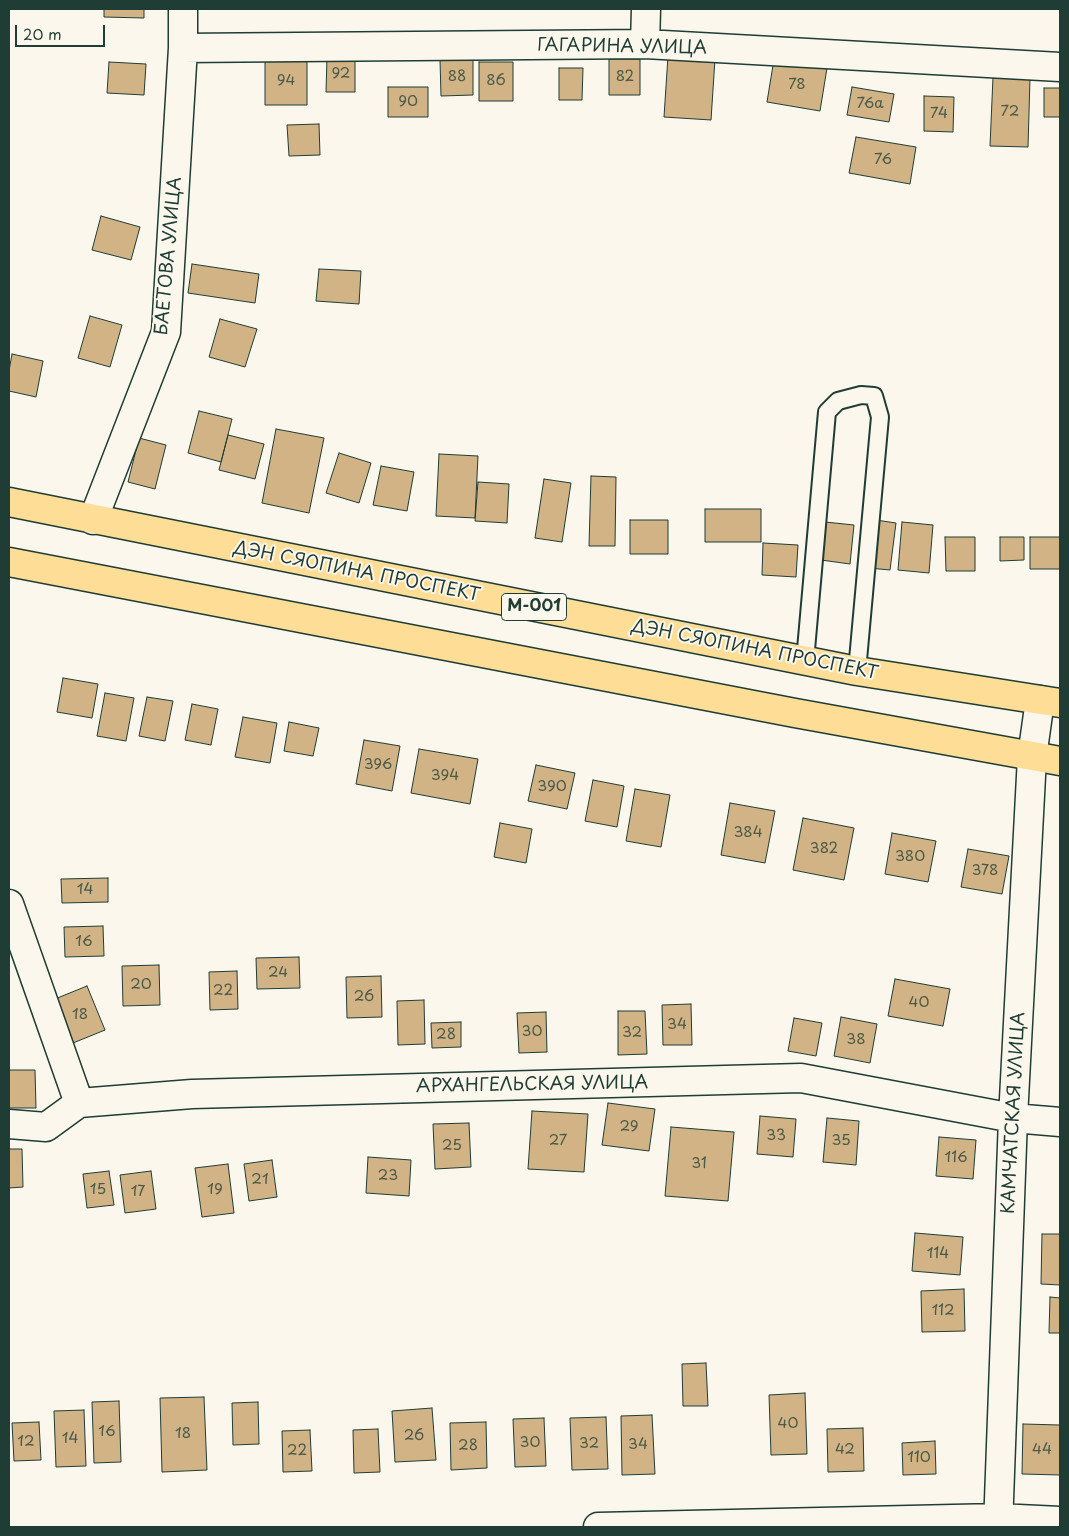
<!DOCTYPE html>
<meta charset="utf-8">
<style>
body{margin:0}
#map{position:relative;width:1069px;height:1536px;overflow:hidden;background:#fbf7ec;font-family:"Playpen Sans",sans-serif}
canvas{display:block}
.frame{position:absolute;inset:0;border:10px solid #1f3d34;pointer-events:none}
.scale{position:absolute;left:15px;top:25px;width:90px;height:22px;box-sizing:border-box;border:2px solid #1f3d34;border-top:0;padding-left:6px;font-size:15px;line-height:18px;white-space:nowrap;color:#1f3d34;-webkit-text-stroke:4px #fbf7ec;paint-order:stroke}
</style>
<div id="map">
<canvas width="1069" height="1536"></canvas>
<div class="frame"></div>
<div class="scale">20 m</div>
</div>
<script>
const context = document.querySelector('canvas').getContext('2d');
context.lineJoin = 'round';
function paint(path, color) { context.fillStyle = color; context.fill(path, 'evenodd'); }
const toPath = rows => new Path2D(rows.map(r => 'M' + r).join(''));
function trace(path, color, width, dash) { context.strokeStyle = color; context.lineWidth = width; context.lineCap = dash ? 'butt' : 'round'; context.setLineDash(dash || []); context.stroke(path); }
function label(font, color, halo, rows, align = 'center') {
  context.font = font + ' "Playpen Sans",sans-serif'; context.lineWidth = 4; context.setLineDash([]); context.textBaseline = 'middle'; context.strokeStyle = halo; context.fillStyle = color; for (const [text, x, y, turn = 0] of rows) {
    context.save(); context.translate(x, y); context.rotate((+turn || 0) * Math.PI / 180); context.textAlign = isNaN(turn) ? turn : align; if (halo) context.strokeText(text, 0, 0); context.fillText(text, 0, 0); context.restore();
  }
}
const building = toPath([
 [104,9,144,9,144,18,104,17,104,9],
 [668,56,715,59,711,120,664,117,668,56],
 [265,57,307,57,307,105,265,105,265,57],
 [327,57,355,57,355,92,326,92,327,57],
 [473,59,473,95,441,96,440,60,473,59],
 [609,59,640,59,640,95,609,95,609,59],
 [774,59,827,68,820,111,767,102,774,59],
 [109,62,146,64,144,95,107,93,109,62],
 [479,62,513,62,513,101,479,101,479,62],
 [559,68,583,68,582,100,559,100,559,68],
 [993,77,1030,78,1028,147,990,146,993,77],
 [388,87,428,87,428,117,388,117,388,87],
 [852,87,894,94,889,122,847,115,852,87],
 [1044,88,1060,88,1060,117,1044,117,1044,88],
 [924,96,954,97,953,132,924,131,924,96],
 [319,124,320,155,289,156,287,125,319,124],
 [856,137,916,147,910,184,849,173,856,137],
 [101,216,140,227,131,260,92,250,101,216],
 [192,264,259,274,255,303,188,293,192,264],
 [319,269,361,271,359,304,316,301,319,269],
 [90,316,122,325,110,367,78,358,90,316],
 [220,319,257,329,245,367,209,357,220,319],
 [12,354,43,361,36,397,9,391,9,371,12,354],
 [199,411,232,419,221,462,188,453,199,411],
 [276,429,324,438,309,513,262,503,276,429],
 [228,435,264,444,255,479,219,470,228,435],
 [139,438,166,445,155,489,128,482,139,438],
 [339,453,371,463,359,503,326,493,339,453],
 [439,454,478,456,475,518,436,516,439,454],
 [381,466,414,472,407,511,373,505,381,466],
 [591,476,616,477,615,546,589,546,591,476],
 [544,479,571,483,562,542,535,538,544,479],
 [478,482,509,484,507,523,475,521,478,482],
 [705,509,761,509,761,542,705,542,705,509],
 [630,520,668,520,668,554,630,554,630,520],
 [876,520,896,523,890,570,869,568,876,520],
 [825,522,854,525,850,564,821,560,825,522],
 [902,522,933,525,929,573,898,570,902,522],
 [945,537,975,537,975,571,946,571,945,537],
 [1000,537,1024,537,1024,560,1000,561,1000,537],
 [1030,537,1060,537,1060,569,1030,569,1030,537],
 [763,543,798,545,796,577,762,575,763,543],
 [63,678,98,684,92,718,57,712,63,678],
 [105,693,134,698,126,741,97,736,105,693],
 [147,697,173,701,165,741,139,736,147,697],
 [192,704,218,709,211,745,185,740,192,704],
 [243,717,277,723,270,763,235,757,243,717],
 [289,722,319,728,313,756,284,751,289,722],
 [364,740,400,746,392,791,356,784,364,740],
 [419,749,478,759,470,804,411,793,419,749],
 [536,765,575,773,567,809,528,801,536,765],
 [593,780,624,786,617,827,585,821,593,780],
 [635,789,670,795,661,847,626,841,635,789],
 [730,803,775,811,765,863,721,855,730,803],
 [803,818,854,828,844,880,793,870,803,818],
 [500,823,532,829,526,863,494,857,500,823],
 [892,833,936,841,928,882,885,874,892,833],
 [968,849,1009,856,1002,894,961,887,968,849],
 [108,878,108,902,62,903,61,879,108,878],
 [103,926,104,956,65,957,64,927,103,926],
 [299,957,300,988,257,989,256,958,299,957],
 [159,965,160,1005,123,1006,122,966,159,965],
 [237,971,238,1009,210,1010,209,972,237,971],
 [381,976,382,1017,347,1018,346,977,381,976],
 [895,979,950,989,943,1026,888,1016,895,979],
 [87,986,105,1030,73,1043,55,999,87,986],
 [424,1000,425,1044,398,1045,397,1001,424,1000],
 [691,1004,692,1045,663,1045,662,1005,691,1004],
 [618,1011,645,1011,647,1054,618,1055,618,1011],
 [546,1012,547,1052,519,1053,517,1013,546,1012],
 [841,1017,877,1024,870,1063,834,1056,841,1017],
 [794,1018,822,1023,816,1056,788,1051,794,1018],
 [461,1022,461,1047,432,1048,431,1023,461,1022],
 [9,1070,35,1070,36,1108,9,1108,9,1070],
 [608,1103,655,1109,649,1151,602,1145,608,1103],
 [532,1111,588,1114,584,1172,528,1169,532,1111],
 [760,1116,796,1119,793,1157,757,1154,760,1116],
 [827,1118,859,1121,856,1165,823,1162,827,1118],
 [469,1123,471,1167,435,1169,433,1124,469,1123],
 [671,1127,734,1132,728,1201,665,1196,671,1127],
 [939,1137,976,1140,973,1179,936,1176,939,1137],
 [9,1149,22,1149,23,1187,9,1188,9,1149],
 [368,1157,411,1160,409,1196,366,1193,368,1157],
 [272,1160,277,1197,249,1201,244,1164,272,1160],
 [228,1164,234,1213,202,1217,195,1168,228,1164],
 [109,1171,114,1205,87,1208,83,1174,109,1171],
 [151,1171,156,1209,125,1213,120,1175,151,1171],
 [915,1233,963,1237,960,1275,912,1271,915,1233],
 [1042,1234,1060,1234,1060,1285,1041,1284,1042,1234],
 [964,1289,965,1331,922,1332,921,1291,964,1289],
 [1050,1297,1060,1298,1060,1333,1049,1333,1050,1297],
 [706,1363,708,1406,683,1406,682,1364,706,1363],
 [805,1393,807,1454,771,1455,769,1395,805,1393],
 [204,1397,207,1470,162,1472,160,1398,204,1397],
 [119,1401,121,1462,94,1463,92,1402,119,1401],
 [258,1402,259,1444,233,1445,232,1403,258,1402],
 [432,1408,436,1460,395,1462,392,1411,432,1408],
 [84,1410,86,1466,56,1467,54,1411,84,1410],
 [652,1415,655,1474,622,1475,621,1416,652,1415],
 [606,1417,608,1469,572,1470,570,1418,606,1417],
 [544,1418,546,1466,515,1467,513,1419,544,1418],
 [39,1422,41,1460,14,1461,12,1423,39,1422],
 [486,1422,487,1468,451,1470,450,1423,486,1422],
 [1023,1424,1060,1425,1060,1475,1022,1474,1023,1424],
 [863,1428,864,1471,828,1472,827,1429,863,1428],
 [378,1429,380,1472,354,1473,353,1430,378,1429],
 [310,1430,312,1471,283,1472,282,1431,310,1430],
 [935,1441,936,1474,903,1475,902,1443,935,1441]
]);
paint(building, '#d1b385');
trace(building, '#1f3d34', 1);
const lane = toPath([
 [805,661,827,412,838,401,861,395,874,396,880,417,857,671]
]);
const street = toPath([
 [645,44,646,9],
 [183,48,645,44,1060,67],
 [93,520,166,332,183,48,183,9],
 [9,904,79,1103],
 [9,1124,46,1127,79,1103,192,1094,801,1078,1013,1118,1060,1122],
 [598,1527,998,1518,1060,1521],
 [998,1527,1013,1118,1032,757,1040,700]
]);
const primary = toPath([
 [9,502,857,671,1060,703],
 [9,562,795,713,1060,761]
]);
trace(lane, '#1f3d34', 20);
trace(street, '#1f3d34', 31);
trace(primary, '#1f3d34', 31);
trace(lane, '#fbf7ec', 16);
trace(street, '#fbf7ec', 28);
trace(primary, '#fedd96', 28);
label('15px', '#4c5a48', null, [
 ["92",341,74],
 ["88",457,77],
 ["82",625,77],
 ["94",286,81],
 ["86",496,81],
 ["78",797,85],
 ["90",408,102],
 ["76а",870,104],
 ["72",1010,112],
 ["74",939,114],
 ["76",883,160],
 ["396",378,765],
 ["394",445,776],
 ["390",552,787],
 ["384",748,833],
 ["382",824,849],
 ["380",910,857],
 ["378",985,871],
 ["14",85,890],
 ["16",84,942],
 ["24",278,973],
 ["20",141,985],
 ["22",223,991],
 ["26",364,997],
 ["40",919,1003],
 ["18",80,1015],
 ["34",677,1025],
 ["30",532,1032],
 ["32",632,1033],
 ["28",446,1035],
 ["38",856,1040],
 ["29",629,1127],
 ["33",776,1136],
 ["27",558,1141],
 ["35",841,1141],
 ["25",452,1146],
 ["116",956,1158],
 ["31",699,1164],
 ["23",388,1176],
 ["21",260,1180],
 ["15",98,1190],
 ["19",215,1190],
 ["17",138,1192],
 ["114",938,1254],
 ["112",943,1311],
 ["40",788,1424],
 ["16",107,1432],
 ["18",183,1434],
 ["26",414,1436],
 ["14",70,1439],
 ["12",26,1442],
 ["30",530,1443],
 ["32",589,1444],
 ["34",638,1445],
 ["28",468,1446],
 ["42",845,1450],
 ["44",1042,1450],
 ["22",297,1451],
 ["110",919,1458]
]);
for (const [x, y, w] of [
 [534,607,65]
]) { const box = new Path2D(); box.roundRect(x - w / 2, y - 13.5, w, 27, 4); context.fillStyle = '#fbf7ec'; context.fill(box); trace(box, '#1f3d34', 1); }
label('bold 16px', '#1f3d34', null, [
 ["M-001",534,607]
]);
label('18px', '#1f3d34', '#fbf7ec', [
 ["ГАГАРИНА УЛИЦА",622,47,1],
 ["БАЕТОВА УЛИЦА",169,256,-85],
 ["ДЭН СЯОПИНА ПРОСПЕКТ",357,572,11],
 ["ДЭН СЯОПИНА ПРОСПЕКТ",755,650,11],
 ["АРХАНГЕЛЬСКАЯ УЛИЦА",532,1085,-1],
 ["КАМЧАТСКАЯ УЛИЦА",1014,1113,-87]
]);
</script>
